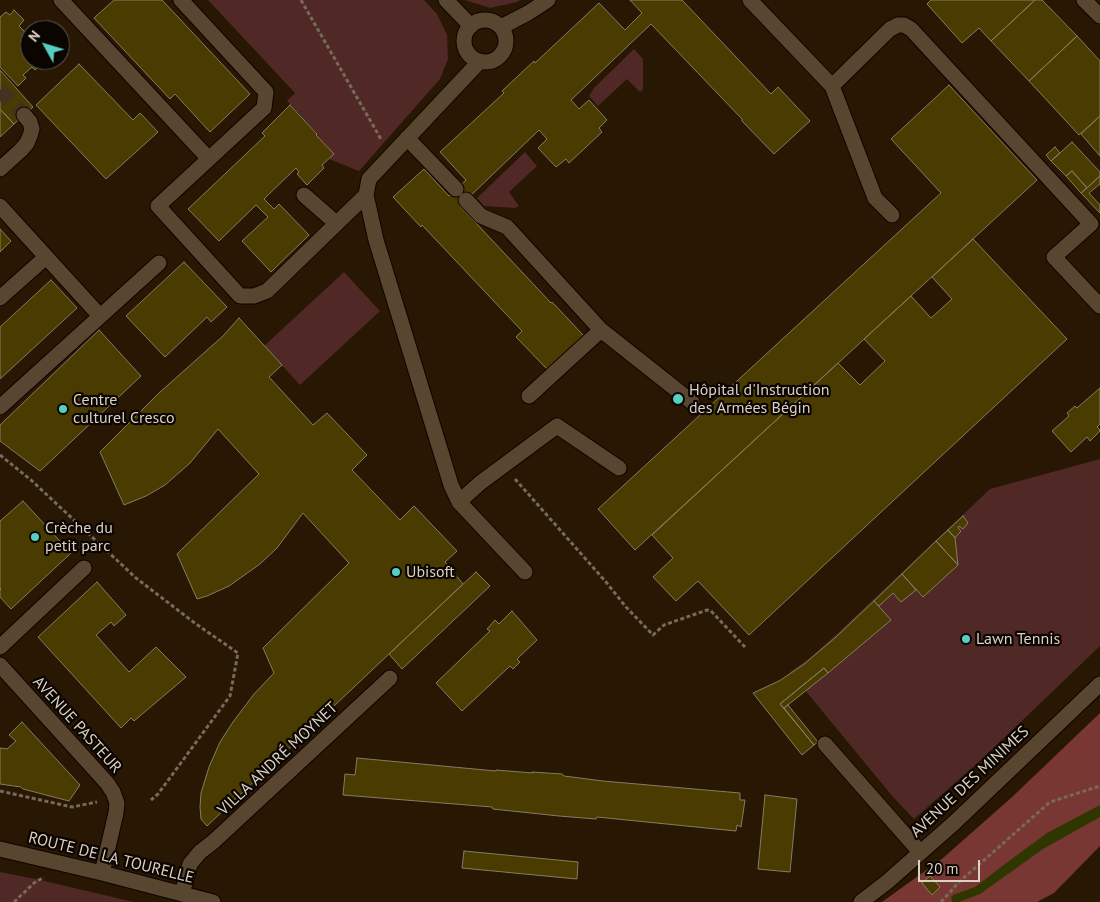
<!DOCTYPE html>
<meta charset="utf-8">
<style>
body{margin:0}
#map{position:relative;width:1100px;height:902px;overflow:hidden;background:#271703;font-family:"PT Sans",sans-serif}
canvas{display:block}
.north{position:absolute;left:20px;top:20px;width:50px;height:50px;box-sizing:border-box;background:#0b0501;border:1px solid #5e564f;border-radius:50%;rotate:309deg;font-size:14px;font-weight:700;line-height:20px;text-align:center;color:#dbd0c3}
.north::after{content:'';display:block;margin:auto;width:18px;height:22px;background:#57cec2;clip-path:polygon(50% 0,100% 100%,50% 72%,0 100%)}
.scale{position:absolute;left:918px;top:860px;width:62px;height:22px;box-sizing:border-box;border:2px solid #dbd0c3;border-top:0;padding-left:6px;font-size:15px;line-height:18px;white-space:nowrap;color:#dbd0c3;-webkit-text-stroke:4px #0b0501;paint-order:stroke}
</style>
<div id="map">
<canvas width="1100" height="902"></canvas>
<div class="north">N</div>
<div class="scale">20 m</div>
</div>
<script>
const context = document.querySelector('canvas').getContext('2d');
context.lineJoin = 'round';
function paint(path, color) { context.fillStyle = color; context.fill(path, 'evenodd'); }
const toPath = rows => new Path2D(rows.map(r => 'M' + r).join(''));
function trace(path, color, width, dash) { context.strokeStyle = color; context.lineWidth = width; context.lineCap = dash ? 'butt' : 'round'; context.setLineDash(dash || []); context.stroke(path); }
function label(font, color, halo, rows, align = 'center') {
  context.font = font + ' "PT Sans",sans-serif'; context.lineWidth = 4.5; context.setLineDash([]); context.textBaseline = 'middle'; context.strokeStyle = halo; context.fillStyle = color; for (const [text, x, y, turn = 0] of rows) {
    context.save(); context.translate(x, y); context.rotate((+turn || 0) * Math.PI / 180); context.textAlign = isNaN(turn) ? turn : align; if (halo) context.strokeText(text, 0, 0); context.fillText(text, 0, 0); context.restore();
  }
}
paint(toPath([
 [208,0,424,0,437,14,447,35,448,59,440,79,359,171,329,159,334,154,316,135,317,133,287,101,295,93],
 [465,0,520,0,517,2,490,8],
 [634,49,643,59,643,89,640,92,627,79,598,106,589,96,594,88],
 [525,152,537,166,509,192,519,206,515,208,484,206,477,198],
 [344,272,380,311,300,385,264,346],
 [1100,459,1100,646,980,761,914,819,893,797,790,672,810,658,840,631,990,489],
 [0,872,36,879,134,902,0,902]
]), '#502826');
paint(toPath([
 [1100,713,1100,846,1054,893,1037,902,882,902,943,858,1011,798]
]), '#783733');
paint(toPath([
 [1100,805,1100,817,1043,849,980,894,959,902,952,902,951,897,953,895,975,887,1009,861,1047,833]
]), '#2f3600');
const building = toPath([
 [114,0,162,0,250,94,210,132,175,94,170,99,94,18,114,0],
 [630,0,682,0,771,94,778,87,810,121,774,154,742,121,742,119,651,24,571,100,579,109,589,100,607,120,599,128,602,132,569,163,566,159,556,167,538,148,547,139,539,130,466,200,460,206,551,303,552,302,584,336,548,370,516,337,522,331,422,225,421,227,393,197,424,169,449,196,466,180,440,152,504,93,502,91,534,61,535,63,599,3,625,30,642,13,630,0],
 [931,0,1035,0,991,41,979,28,962,43,927,4,931,0],
 [1035,0,1042,0,1077,36,1029,81,991,41,1035,0],
 [14,10,24,20,19,26,30,37,30,60,46,60,35,70,32,67,23,75,26,78,18,86,0,67,0,17,6,12,10,15,14,10],
 [1077,36,1100,61,1100,116,1079,135,1029,81,1077,36],
 [79,64,133,120,140,113,158,132,106,179,36,105,79,64],
 [0,70,33,107,14,124,0,109,0,70],
 [949,85,1037,180,635,550,598,509,941,193,891,139,949,85],
 [290,105,317,134,316,135,334,154,322,165,324,168,307,185,297,174,299,172,296,168,264,199,274,209,279,204,309,235,271,272,242,241,268,217,256,205,219,241,188,209,265,136,262,133,290,105],
 [0,109,14,124,0,137,0,109],
 [1100,116,1100,156,1081,134,1100,116],
 [1072,142,1100,172,1100,176,1087,188,1072,171,1066,176,1051,161,1072,142],
 [1055,147,1060,153,1051,161,1046,155,1055,147],
 [1072,171,1087,188,1081,193,1066,176,1072,171],
 [1100,176,1100,184,1089,193,1100,205,1100,213,1081,193,1100,176],
 [0,229,11,241,0,252,0,229],
 [973,239,1067,339,749,635,698,581,676,601,653,577,673,558,652,535,838,363,860,385,885,361,864,339,911,296,931,318,952,299,932,277,973,239],
 [184,262,227,307,211,322,207,317,165,357,126,316,184,262],
 [51,280,77,308,0,379,0,327,51,280],
 [239,318,282,365,269,377,313,425,327,413,367,455,352,470,400,520,414,506,457,551,445,562,463,584,207,826,201,819,200,807,201,793,209,767,220,742,233,722,254,694,274,673,263,648,349,563,303,513,277,548,260,564,229,586,207,596,197,599,177,554,259,474,218,429,190,463,165,485,146,496,124,505,100,452,159,393,223,336,239,318],
 [99,330,141,376,40,471,0,441,0,425,99,330],
 [1100,388,1100,424,1097,427,1100,430,1100,431,1090,441,1087,437,1071,452,1052,431,1069,416,1067,413,1075,406,1077,408,1100,388],
 [23,501,71,553,11,609,0,597,0,590,1,589,0,588,0,521,23,501],
 [963,516,968,523,963,529,959,526,958,528,961,531,955,538,948,530,963,516],
 [948,530,955,538,958,565,936,541,948,530],
 [936,541,958,565,923,597,902,574,936,541],
 [476,572,490,586,402,669,389,654,476,572],
 [902,574,916,590,901,602,893,593,879,606,874,601,902,574],
 [97,582,126,615,114,626,111,622,96,635,129,672,156,647,186,677,134,721,131,718,121,728,38,637,97,582],
 [874,601,891,620,828,673,824,668,780,704,814,745,802,755,753,693,779,681,803,665,836,637,874,601],
 [512,611,537,640,517,659,520,662,513,669,510,666,462,711,436,683,490,631,487,629,495,620,499,624,512,611],
 [824,668,828,673,784,708,780,704,824,668],
 [788,705,818,742,814,745,784,708,788,705],
 [22,722,80,785,69,801,23,789,21,787,0,784,0,748,7,749,16,741,9,735,22,722],
 [357,758,496,771,496,770,533,773,532,772,562,774,564,776,603,781,740,793,740,800,745,800,741,827,737,825,736,831,597,817,596,819,559,816,493,809,492,807,343,795,345,774,355,775,357,758],
 [765,795,797,799,790,872,758,869,765,795],
 [464,851,578,862,577,879,462,868,464,851],
 [930,876,940,887,932,895,922,883,930,876]
]);
paint(building, '#4a3c01');
trace(building, '#857d61', 1);
trace(toPath([
 [0,90,24,115]
]), '#423320', 15, [15, 8]);
const minor = toPath([
 [61,0,209,159],
 [181,0,266,92,264,108,158,206,240,296,254,296,267,291,366,195],
 [446,0,471,26],
 [750,0,832,86,875,198,892,215],
 [1084,0,1100,16],
 '464 41a21 21 0 1 1 42 0a21 21 0 1 1-42 0Z',
 [501,27,528,13,548,0],
 [480,61,369,179,366,195,376,240,451,485,459,502,525,572],
 [832,86,890,29,898,25,904,25,911,29,1091,224,1054,257,1100,306],
 [407,138,456,189],
 [0,169,21,150,27,143,30,136,32,129,30,122,24,115],
 [304,195,336,223],
 [466,200,481,216,507,227,601,330,692,402],
 [0,206,100,316],
 [0,298,46,257],
 [529,396,601,330],
 [0,407,159,263],
 [459,502,480,483,557,426,619,468],
 [0,647,84,568],
 [0,665,107,783,113,792,117,803,116,813,102,873],
 [825,744,920,852],
 [0,849,102,873,213,902],
 [182,894,190,864,200,852,213,842,390,678],
 [861,902,887,882,954,823,1100,684]
]);
trace(minor, '#0f0300', 17);
trace(toPath([
 [301,0,382,141],
 [0,455,31,480,136,578,196,624,238,653,230,696,158,794,151,800],
 [515,479,606,582,626,607,653,635,664,625,707,610,711,611,745,647],
 [0,791,72,807,97,802],
 [14,902,34,883,44,877],
 [941,902,958,883,1050,802,1100,786]
]), '#786a59', 3, [4, 2.5]);
trace(minor, '#584630', 15);
for (const [x, y, r, color] of [
 [678,399,6,"#57cec2"],
 [63,409,5,"#57cec2"],
 [35,537,5,"#57cec2"],
 [396,572,5,"#57cec2"],
 [966,639,5,"#57cec2"]
]) { const dot = new Path2D(); dot.arc(x, y, r, 0, 2 * Math.PI); context.fillStyle = color; context.fill(dot); trace(dot, '#0b0501', 2); }
label('16px', '#dbd0c3', '#0b0501', [
 ["Hôpital d'Instruction",689,390],
 ["des Armées Bégin",689,408],
 ["Centre",73,400],
 ["culturel Cresco",73,418],
 ["Crèche du",45,528],
 ["petit parc",45,546],
 ["Ubisoft",406,572],
 ["Lawn Tennis",976,639]
], 'left');
label('16px', '#dbd0c3', '#0b0501', [
 ["AVENUE PASTEUR",77,725,48],
 ["VILLA ANDRÉ MOYNET",278,759,-43],
 ["AVENUE DES MINIMES",970,782,-43],
 ["ROUTE DE LA TOURELLE",111,858,14]
]);
</script>
